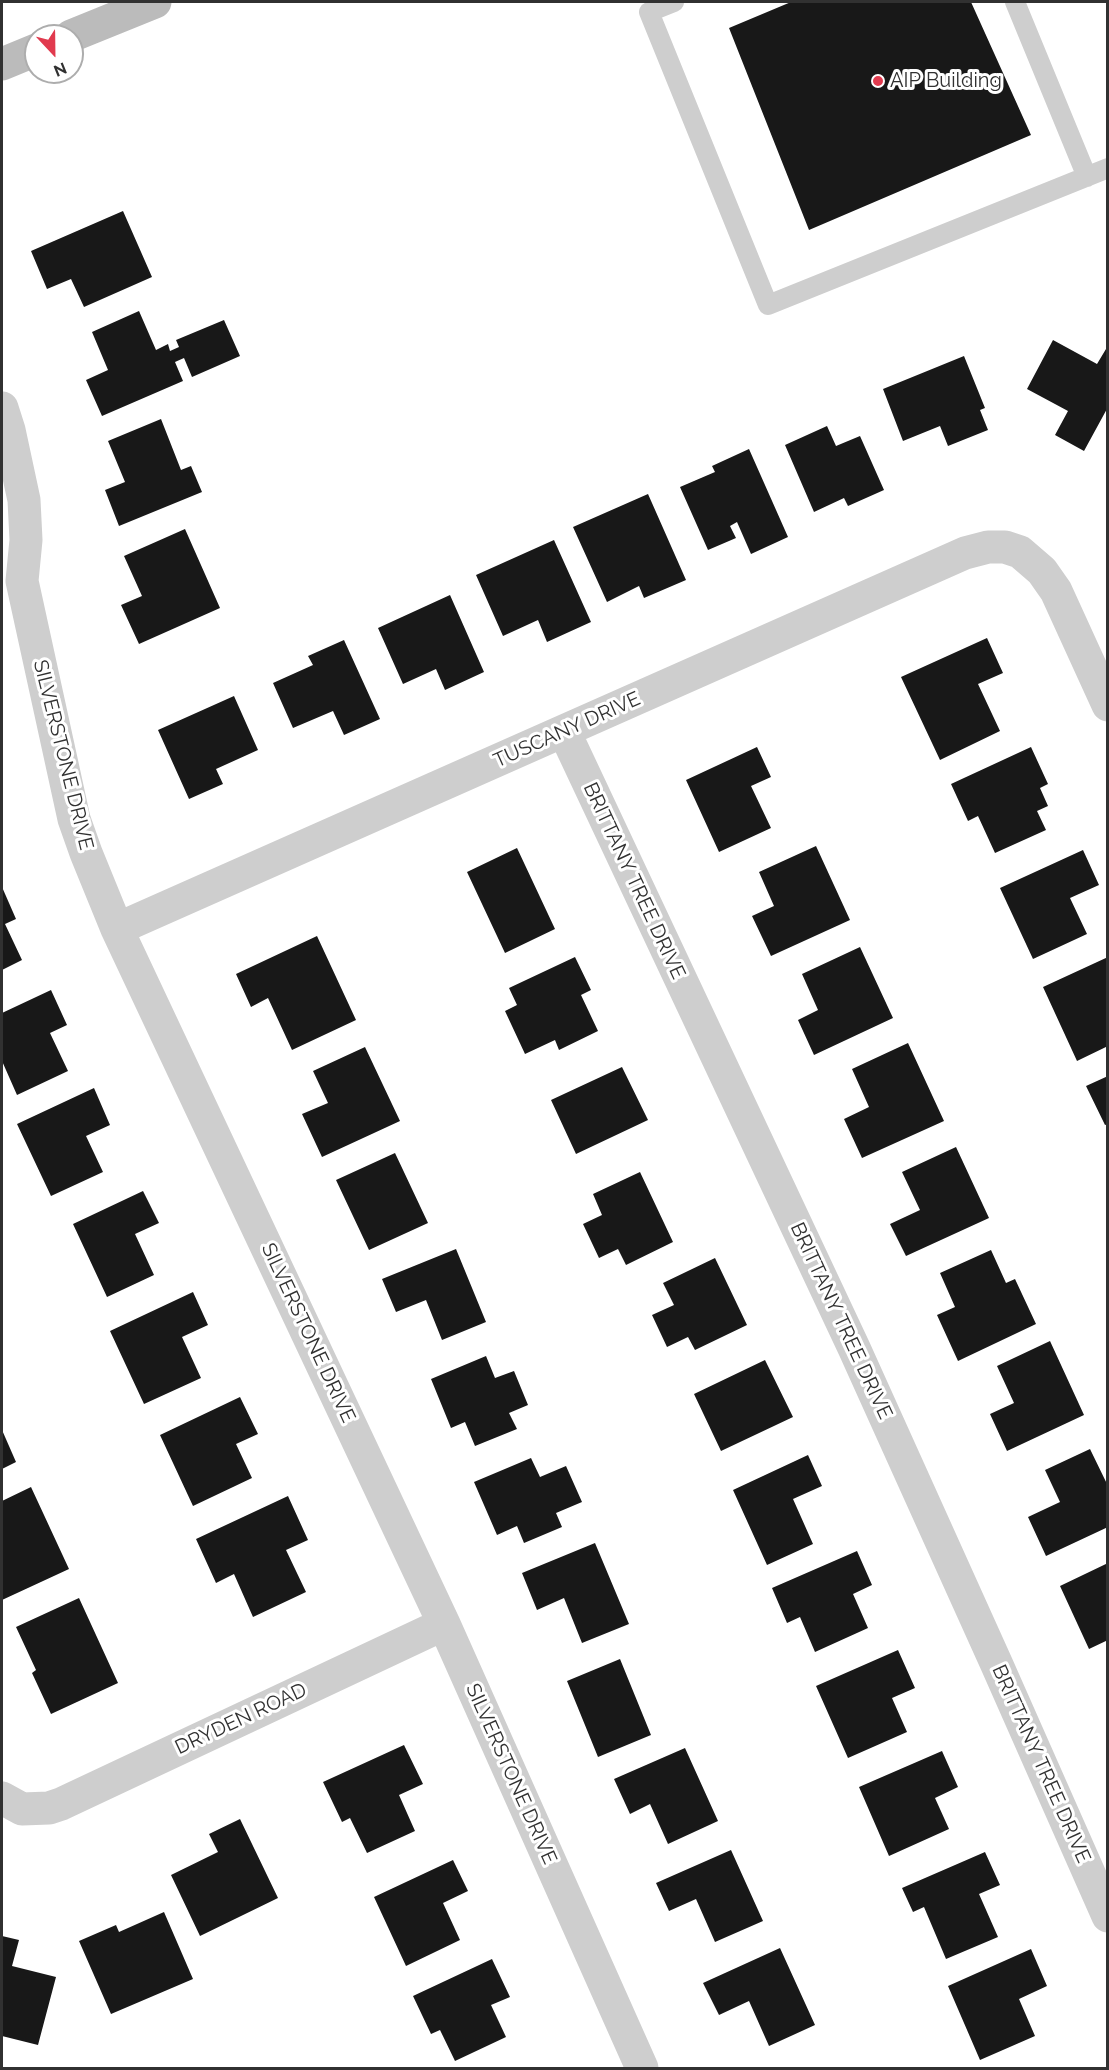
<!DOCTYPE html>
<style>
body{margin:0}
#map{position:relative;width:1109px;height:2070px;overflow:hidden;background:#fff;font-family:Raleway,sans-serif}
canvas{display:block}
.frame{position:absolute;inset:0;border:3px solid #313131;pointer-events:none}
.north{position:absolute;left:24px;top:24px;width:60px;height:60px;box-sizing:border-box;background:#fff;border:2px solid #adadad;border-radius:50%;rotate:158deg;font-size:16px;font-weight:700;line-height:24px;text-align:center;color:#313131}
.north::after{content:'';display:block;margin:auto;width:21px;height:27px;background:#e13a4e;clip-path:polygon(50% 0,100% 100%,50% 72%,0 100%)}
</style>
<div id="map">
<canvas width="1109" height="2070"></canvas>
<div class="frame"></div>
<div class="north">N</div>
</div>
<script>
const context = document.querySelector('canvas').getContext('2d');
context.lineJoin = 'round';
function paint(path, color) { context.fillStyle = color; context.fill(path, 'evenodd'); }
const toPath = rows => new Path2D(rows.map(r => 'M' + r).join(''));
function trace(path, color, width, dash) { context.strokeStyle = color; context.lineWidth = width; context.lineCap = dash ? 'butt' : 'round'; context.setLineDash(dash || []); context.stroke(path); }
function label(font, color, halo, rows, align = 'center') {
  context.font = font + ' Raleway,sans-serif'; context.lineWidth = 6; context.setLineDash([]); context.textBaseline = 'middle'; context.strokeStyle = halo; context.fillStyle = color; for (const [text, x, y, turn = 0] of rows) {
    context.save(); context.translate(x, y); context.rotate((+turn || 0) * Math.PI / 180); context.textAlign = isNaN(turn) ? turn : align; if (halo) context.strokeText(text, 0, 0); context.fillText(text, 0, 0); context.restore();
  }
}
paint(toPath([
 [791,2,971,2,1031,135,809,230,729,28],
 [123,211,152,277,84,307,71,279,47,289,31,251],
 [139,311,156,350,168,344,170,351,179,347,176,340,224,320,240,356,192,377,184,358,175,362,183,381,102,416,86,380,108,370,92,332],
 [1053,340,1097,364,1106,349,1108,349,1108,407,1084,451,1055,435,1068,411,1027,389],
 [964,356,985,408,980,410,988,430,948,446,940,426,903,441,883,389],
 [161,419,181,470,191,466,202,492,119,526,105,490,125,482,108,441],
 [827,426,836,446,860,436,884,490,848,506,844,498,814,512,785,445],
 [749,449,788,537,751,554,737,522,730,526,736,538,708,550,680,487,715,472,712,466],
 [648,494,686,580,644,598,639,586,607,602,573,527],
 [185,529,220,608,139,644,121,605,142,596,124,556],
 [554,540,591,622,547,642,538,620,503,636,476,575],
 [450,595,484,672,445,690,436,669,403,684,378,628],
 [987,638,1003,673,978,684,1000,731,940,760,901,677],
 [344,640,380,719,344,735,333,711,293,728,273,683,313,665,308,656],
 [234,696,258,750,216,769,223,784,189,799,158,730],
 [757,747,771,777,751,786,771,828,719,852,686,780],
 [1031,747,1048,784,1040,788,1048,806,1037,811,1046,830,995,853,978,816,968,821,951,784],
 [816,846,850,920,771,956,752,916,774,906,759,872],
 [517,848,555,929,505,953,467,872],
 [1083,850,1099,885,1070,898,1087,934,1033,959,1000,888],
 [2,887,16,919,5,924,22,960,2,970],
 [317,936,356,1020,292,1050,268,998,251,1007,236,974],
 [860,947,893,1018,814,1055,798,1020,818,1010,802,974],
 [575,957,591,990,581,995,598,1031,559,1050,555,1040,525,1054,505,1011,517,1005,509,988],
 [1108,957,1108,1046,1077,1061,1043,987],
 [51,990,67,1025,50,1033,68,1071,17,1095,2,1061,2,1013],
 [908,1043,944,1121,862,1158,844,1119,869,1107,852,1069],
 [365,1047,400,1121,322,1157,302,1114,328,1103,313,1071],
 [622,1067,648,1120,576,1154,551,1100],
 [1108,1076,1108,1124,1105,1125,1086,1086],
 [94,1088,110,1125,86,1136,103,1172,51,1196,17,1124],
 [956,1147,989,1218,906,1256,890,1224,920,1210,902,1172],
 [395,1153,428,1223,369,1250,336,1180],
 [640,1172,673,1242,626,1265,618,1249,599,1258,583,1224,602,1215,593,1194],
 [143,1191,159,1223,135,1234,154,1275,107,1297,73,1224],
 [456,1249,486,1322,442,1340,426,1300,396,1312,382,1279],
 [991,1250,1006,1283,1015,1279,1036,1324,958,1361,937,1315,955,1307,940,1273],
 [715,1258,747,1325,695,1350,688,1337,667,1347,652,1315,674,1305,663,1283],
 [193,1292,208,1325,182,1337,201,1378,144,1404,110,1331],
 [1050,1341,1084,1415,1007,1451,990,1414,1014,1403,997,1366],
 [486,1356,495,1378,514,1371,528,1405,509,1413,517,1429,475,1446,465,1422,451,1428,431,1379],
 [765,1360,793,1417,721,1451,694,1394],
 [240,1397,258,1434,236,1444,252,1478,193,1506,160,1435],
 [2,1430,16,1462,2,1469],
 [1090,1449,1108,1486,1108,1527,1046,1556,1028,1517,1060,1502,1045,1470],
 [808,1455,822,1486,793,1499,813,1544,767,1565,733,1490],
 [531,1458,540,1477,566,1466,582,1502,556,1513,562,1527,524,1543,517,1526,497,1535,474,1482],
 [31,1487,69,1569,2,1600,2,1501],
 [288,1496,308,1540,286,1550,306,1592,253,1617,234,1574,216,1583,196,1539],
 [595,1543,629,1624,582,1643,564,1598,537,1610,522,1573],
 [857,1551,872,1585,853,1594,868,1628,815,1652,800,1617,787,1623,772,1588],
 [1108,1563,1108,1640,1089,1649,1060,1586],
 [79,1598,118,1683,51,1714,32,1673,36,1670,16,1627],
 [898,1650,915,1688,892,1698,907,1732,848,1758,816,1686],
 [620,1659,651,1735,598,1757,567,1681],
 [404,1745,423,1784,399,1795,415,1831,367,1853,350,1818,342,1822,323,1782],
 [685,1748,718,1821,668,1844,650,1804,630,1814,614,1779],
 [942,1751,958,1787,935,1798,949,1829,889,1856,859,1787],
 [240,1819,278,1898,200,1936,171,1875,218,1852,209,1834],
 [731,1850,763,1921,715,1942,696,1899,669,1911,656,1883],
 [985,1852,1000,1885,979,1894,998,1937,946,1959,924,1907,913,1912,902,1888],
 [453,1860,468,1891,443,1903,460,1940,406,1966,374,1897],
 [164,1912,193,1979,111,2014,79,1941,116,1925,119,1932],
 [2,1936,19,1940,12,1966,56,1977,38,2045,2,2036],
 [780,1948,815,2025,769,2046,749,2001,719,2015,703,1983],
 [1031,1949,1047,1986,1019,1999,1035,2036,980,2060,948,1986],
 [492,1959,510,1997,491,2005,506,2037,455,2061,440,2030,431,2034,413,1996]
]), '#181818');
trace(toPath([
 [674,2,649,12,768,305,1108,168],
 [1015,2,1087,177]
]), '#cecece', 20);
trace(toPath([
 [2,408,9,430,24,500,26,540,22,581,74,819,86,853,117,929,444,1624,642,2068],
 [564,731,854,1348,997,1665,1108,1916],
 [117,929,965,553,988,547,1005,547,1020,552,1042,571,1056,591,1108,705],
 [2,1798,22,1809,49,1808,61,1804,444,1624]
]), '#cecece', 33);
trace(toPath([
 [71,36,155,2],
 [2,64,36,50]
]), '#bbb', 33);
for (const [x, y, r, color] of [
 [878,81,6,"#e13a4e"]
]) { const dot = new Path2D(); dot.arc(x, y, r, 0, 2 * Math.PI); context.fillStyle = color; context.fill(dot); trace(dot, '#fff', 2); }
label('20px', '#313131', '#fff', [
 ["AIP Building",890,81]
], 'left');
label('20px', '#313131', '#fff', [
 ["TUSCANY DRIVE",567,730,-24],
 ["SILVERSTONE DRIVE",63,755,76],
 ["BRITTANY TREE DRIVE",634,881,65],
 ["BRITTANY TREE DRIVE",841,1321,65],
 ["SILVERSTONE DRIVE",308,1333,65],
 ["DRYDEN ROAD",241,1719,-25],
 ["BRITTANY TREE DRIVE",1041,1764,66],
 ["SILVERSTONE DRIVE",511,1774,66]
]);
</script>
